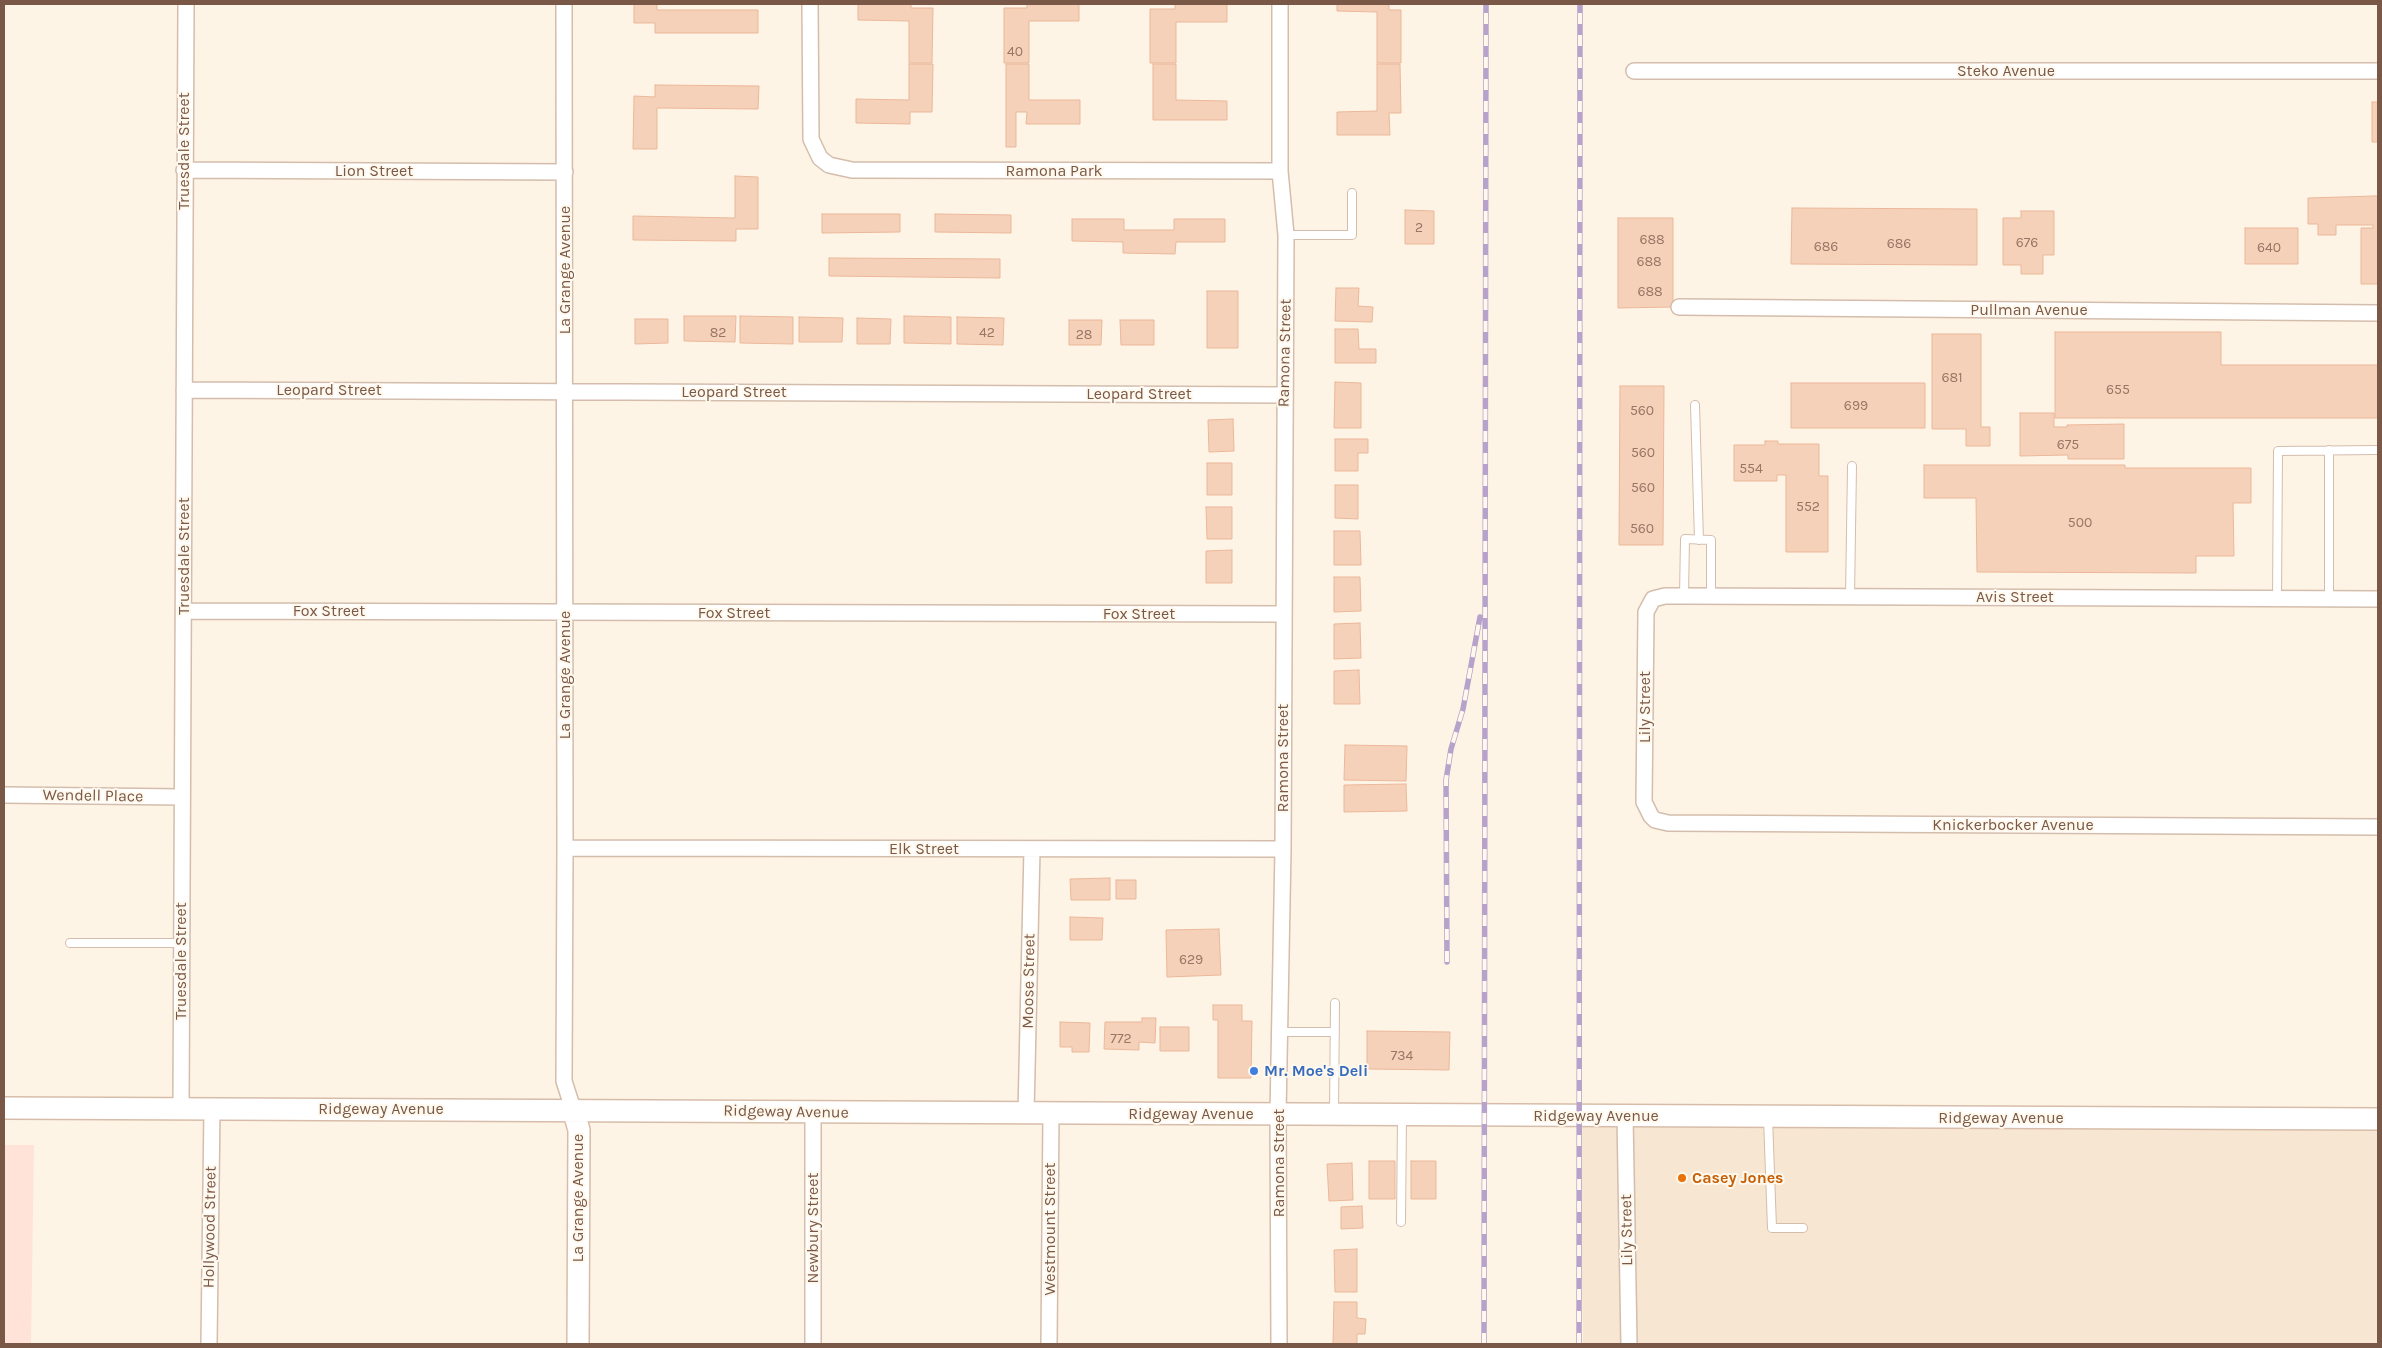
<!DOCTYPE html>
<style>
body{margin:0}
#map{position:relative;width:2382px;height:1348px;overflow:hidden;background:#fef4e5;font-family:Karla,sans-serif}
canvas{display:block}
.frame{position:absolute;inset:0;border:5px solid #7a5847;pointer-events:none}
</style>
<div id="map">
<canvas width="2382" height="1348"></canvas>
<div class="frame"></div>
</div>
<script>
const context = document.querySelector('canvas').getContext('2d');
context.lineJoin = 'round';
function paint(path, color) { context.fillStyle = color; context.fill(path, 'evenodd'); }
const toPath = rows => new Path2D(rows.map(r => 'M' + r).join(''));
function trace(path, color, width, dash) { context.strokeStyle = color; context.lineWidth = width; context.lineCap = dash ? 'butt' : 'round'; context.setLineDash(dash || []); context.stroke(path); }
function label(font, color, halo, rows, align = 'center') {
  context.font = font + ' Karla,sans-serif'; context.lineWidth = 4; context.setLineDash([]); context.textBaseline = 'middle'; context.strokeStyle = halo; context.fillStyle = color; for (const [text, x, y, turn = 0] of rows) {
    context.save(); context.translate(x, y); context.rotate((+turn || 0) * Math.PI / 180); context.textAlign = isNaN(turn) ? turn : align; if (halo) context.strokeText(text, 0, 0); context.fillText(text, 0, 0); context.restore();
  }
}
paint(toPath([
 [1579,1116,2378,1119,2378,1344,1583,1344]
]), '#f7e6d2');
paint(toPath([
 [4,1145,34,1145,31,1344,4,1344]
]), '#ffe3d8');
const building = toPath([
 [634,4,657,4,657,10,758,10,758,33,655,33,655,23,634,23,634,4],
 [858,4,911,4,911,8,933,8,932,63,909,63,909,21,858,20,858,4],
 [1027,4,1079,4,1079,21,1029,21,1029,63,1004,63,1004,8,1027,8,1027,4],
 [1175,4,1227,4,1227,22,1176,22,1176,63,1150,63,1150,9,1175,9,1175,4],
 [1337,4,1389,4,1389,10,1401,10,1401,63,1377,63,1377,12,1337,11,1337,4],
 [909,64,933,64,932,112,910,112,910,124,856,123,856,99,909,100,909,64],
 [1006,64,1029,64,1029,100,1080,100,1080,124,1026,124,1027,112,1016,112,1016,147,1006,147,1006,64],
 [1153,64,1176,64,1176,100,1227,101,1227,120,1153,120,1153,64],
 [1377,64,1400,64,1401,113,1389,113,1390,135,1337,135,1337,112,1377,111,1377,64],
 [655,85,759,86,758,109,657,108,657,149,633,149,634,96,655,97,655,85],
 [2372,102,2378,102,2378,142,2372,142,2372,102],
 [735,176,758,177,758,229,736,229,736,241,633,240,633,216,735,218,735,176],
 [2374,196,2378,196,2378,284,2361,284,2361,228,2373,228,2373,225,2336,225,2336,235,2318,235,2318,224,2308,224,2308,198,2374,196],
 [1792,208,1977,209,1977,265,1791,264,1792,208],
 [1405,210,1434,211,1434,244,1405,244,1405,210],
 [2021,211,2054,211,2054,255,2043,255,2043,274,2021,274,2021,265,2003,265,2003,218,2021,218,2021,211],
 [822,214,900,214,900,232,822,233,822,214],
 [935,214,1011,215,1011,233,935,232,935,214],
 [1618,218,1673,218,1673,307,1618,308,1618,218],
 [1072,219,1124,219,1124,230,1174,230,1174,219,1225,219,1225,242,1176,242,1175,254,1123,253,1123,242,1072,241,1072,219],
 [2245,228,2298,228,2298,264,2245,264,2245,228],
 [829,258,1000,259,1000,278,829,276,829,258],
 [1336,288,1359,288,1358,306,1373,307,1372,322,1335,321,1336,288],
 [1207,291,1238,291,1238,348,1207,348,1207,291],
 [684,316,736,316,735,342,684,341,684,316],
 [740,316,793,317,793,344,740,343,740,316],
 [904,316,951,317,951,344,904,343,904,316],
 [799,317,843,318,842,342,799,342,799,317],
 [957,317,1004,318,1003,345,957,344,957,317],
 [857,318,891,319,890,344,857,344,857,318],
 [635,319,668,319,668,343,635,344,635,319],
 [1069,320,1102,320,1101,345,1069,345,1069,320],
 [1120,320,1154,320,1154,345,1121,345,1120,320],
 [1335,329,1358,329,1359,349,1376,349,1376,363,1335,363,1335,329],
 [2055,332,2221,332,2221,365,2378,365,2378,418,2055,418,2055,332],
 [1932,334,1981,334,1981,427,1990,427,1990,446,1966,446,1966,429,1932,429,1932,334],
 [1335,382,1361,383,1361,428,1334,428,1335,382],
 [1791,383,1925,383,1925,428,1791,428,1791,383],
 [1620,386,1664,386,1663,545,1619,545,1620,386],
 [2020,413,2054,413,2054,427,2067,427,2067,425,2124,424,2124,459,2068,459,2068,455,2020,456,2020,413],
 [1233,419,1234,451,1209,452,1208,420,1233,419],
 [1335,439,1368,439,1368,453,1358,453,1358,471,1335,471,1335,439],
 [1765,441,1778,441,1778,444,1819,444,1819,476,1828,476,1828,552,1786,552,1786,475,1777,475,1777,481,1734,481,1734,445,1765,445,1765,441],
 [1207,463,1232,463,1232,495,1207,495,1207,463],
 [1924,465,2125,465,2125,468,2251,468,2251,503,2233,503,2234,556,2196,556,2196,573,1977,572,1976,498,1924,498,1924,465],
 [1335,485,1358,485,1358,519,1335,518,1335,485],
 [1206,507,1232,507,1232,539,1207,539,1206,507],
 [1334,531,1360,531,1361,565,1334,565,1334,531],
 [1232,550,1232,583,1206,583,1206,551,1232,550],
 [1334,577,1360,577,1361,611,1334,612,1334,577],
 [1360,623,1361,658,1334,659,1334,624,1360,623],
 [1359,670,1360,704,1334,704,1334,671,1359,670],
 [1345,745,1407,746,1406,781,1344,780,1345,745],
 [1406,784,1407,811,1344,812,1344,785,1406,784],
 [1110,878,1110,900,1071,900,1070,879,1110,878],
 [1116,880,1136,880,1136,899,1116,899,1116,880],
 [1070,917,1103,918,1102,940,1070,940,1070,917],
 [1219,929,1221,975,1167,977,1166,930,1219,929],
 [1213,1005,1242,1005,1242,1021,1252,1021,1251,1078,1218,1078,1218,1020,1213,1020,1213,1005],
 [1142,1018,1156,1018,1155,1043,1139,1042,1139,1050,1104,1049,1105,1022,1142,1022,1142,1018],
 [1060,1022,1090,1023,1089,1052,1072,1052,1072,1047,1060,1047,1060,1022],
 [1160,1027,1189,1027,1189,1051,1160,1051,1160,1027],
 [1367,1031,1450,1032,1449,1070,1367,1069,1367,1031],
 [1369,1161,1395,1161,1395,1199,1369,1199,1369,1161],
 [1411,1161,1436,1161,1436,1199,1411,1199,1411,1161],
 [1352,1163,1353,1200,1329,1201,1327,1164,1352,1163],
 [1362,1206,1363,1228,1341,1229,1341,1207,1362,1206],
 [1357,1249,1357,1292,1335,1292,1334,1250,1357,1249],
 [1334,1302,1357,1302,1357,1318,1366,1319,1365,1334,1357,1334,1357,1344,1333,1344,1334,1302]
]);
paint(building, '#f6d1ba');
trace(building, '#ebb799', 1);
const lane = toPath([
 [1286,235,1352,235,1352,193],
 [1695,405,1699,540],
 [2329,450,2329,599],
 [1684,596,1685,539,1711,540,1711,596],
 [1850,597,1852,466],
 [2277,599,2278,451,2378,450],
 [70,943,182,943],
 [1280,1032,1335,1032],
 [1334,1112,1335,1003],
 [1768,1118,1772,1228,1803,1228],
 [1401,1222,1402,1117]
]);
const street = toPath([
 [564,4,565,848,564,1081,573,1109],
 [810,4,811,139,820,158,829,165,852,170,1280,171,1280,4],
 [1634,71,2378,71],
 [184,170,565,172],
 [1679,307,2378,313],
 [184,390,1284,395],
 [2378,599,1684,596,1665,596,1653,599,1646,612,1644,802,1651,816,1655,820,1668,823,2378,827],
 [184,611,1284,614],
 [4,795,182,797],
 [565,848,1283,849],
 [181,1109,186,4],
 [1026,1113,1032,849],
 [1625,1116,1629,1344],
 [209,1344,212,1109],
 [813,1344,813,1112],
 [1049,1344,1051,1113],
 [1279,1344,1278,1114,1283,849,1286,235,1280,171]
]);
const secondary = toPath([
 [4,1108,2378,1119],
 [573,1109,579,1130,578,1344]
]);
trace(lane, '#d4bdac', 10);
trace(street, '#d4bdac', 18);
trace(secondary, '#d7bda9', 24);
trace(lane, '#fff', 8);
trace(street, '#fff', 15);
trace(secondary, '#fff', 21);
const rail = toPath([
 [1447,962,1446,780,1451,749,1463,709,1480,617],
 [1484,1344,1486,4],
 [1579,1344,1580,4]
]);
trace(rail, '#b6a2ca', 5.5);
trace(rail, '#fff8ed', 4, [11]);
for (const [x, y, r, color] of [
 [1254,1071,5,"#3f7fe0"],
 [1682,1178,5,"#e8710a"]
]) { const dot = new Path2D(); dot.arc(x, y, r, 0, 2 * Math.PI); context.fillStyle = color; context.fill(dot); trace(dot, '#fff8ed', 2); }
label('14px', '#997664', null, [
 ["40",1015,52],
 ["2",1419,228],
 ["688",1652,240],
 ["676",2027,243],
 ["686",1899,244],
 ["686",1826,247],
 ["640",2269,248],
 ["688",1649,262],
 ["688",1650,292],
 ["82",718,333],
 ["42",987,333],
 ["28",1084,335],
 ["681",1952,378],
 ["655",2118,390],
 ["699",1856,406],
 ["560",1642,411],
 ["675",2068,445],
 ["560",1643,453],
 ["554",1751,469],
 ["560",1643,488],
 ["552",1808,507],
 ["500",2080,523],
 ["560",1642,529],
 ["629",1191,960],
 ["772",1121,1039],
 ["734",1402,1056]
]);
label('16px', '#7a5847', '#fff8ed', [
 ["Steko Avenue",2006,71],
 ["Truesdale Street",184,151,-90],
 ["Lion Street",374,171],
 ["Ramona Park",1054,171],
 ["La Grange Avenue",565,270,-90],
 ["Pullman Avenue",2029,310],
 ["Ramona Street",1285,353,-89],
 ["Leopard Street",329,390],
 ["Leopard Street",734,392],
 ["Leopard Street",1139,394],
 ["Truesdale Street",184,556,-90],
 ["Avis Street",2015,597],
 ["Fox Street",329,611],
 ["Fox Street",734,613],
 ["Fox Street",1139,614],
 ["La Grange Avenue",565,675,-90],
 ["Lily Street",1645,707,-90],
 ["Ramona Street",1283,758,-90],
 ["Wendell Place",93,796,1],
 ["Knickerbocker Avenue",2013,825],
 ["Elk Street",924,849],
 ["Truesdale Street",181,961,-90],
 ["Moose Street",1029,981,-89],
 ["Ridgeway Avenue",381,1109],
 ["Ridgeway Avenue",786,1112,1],
 ["Ridgeway Avenue",1191,1114],
 ["Ridgeway Avenue",1596,1116],
 ["Ridgeway Avenue",2001,1118],
 ["Ramona Street",1279,1163,-90],
 ["La Grange Avenue",578,1198,-90],
 ["Hollywood Street",210,1227,-89],
 ["Newbury Street",813,1228,-90],
 ["Westmount Street",1050,1229,-90],
 ["Lily Street",1627,1230,-91]
]);
label('bold 16px', '#366cbe', '#fff8ed', [
 ["Mr. Moe's Deli",1264,1071]
], 'left');
label('bold 16px', '#c56008', '#fff8ed', [
 ["Casey Jones",1692,1178]
], 'left');
</script>
